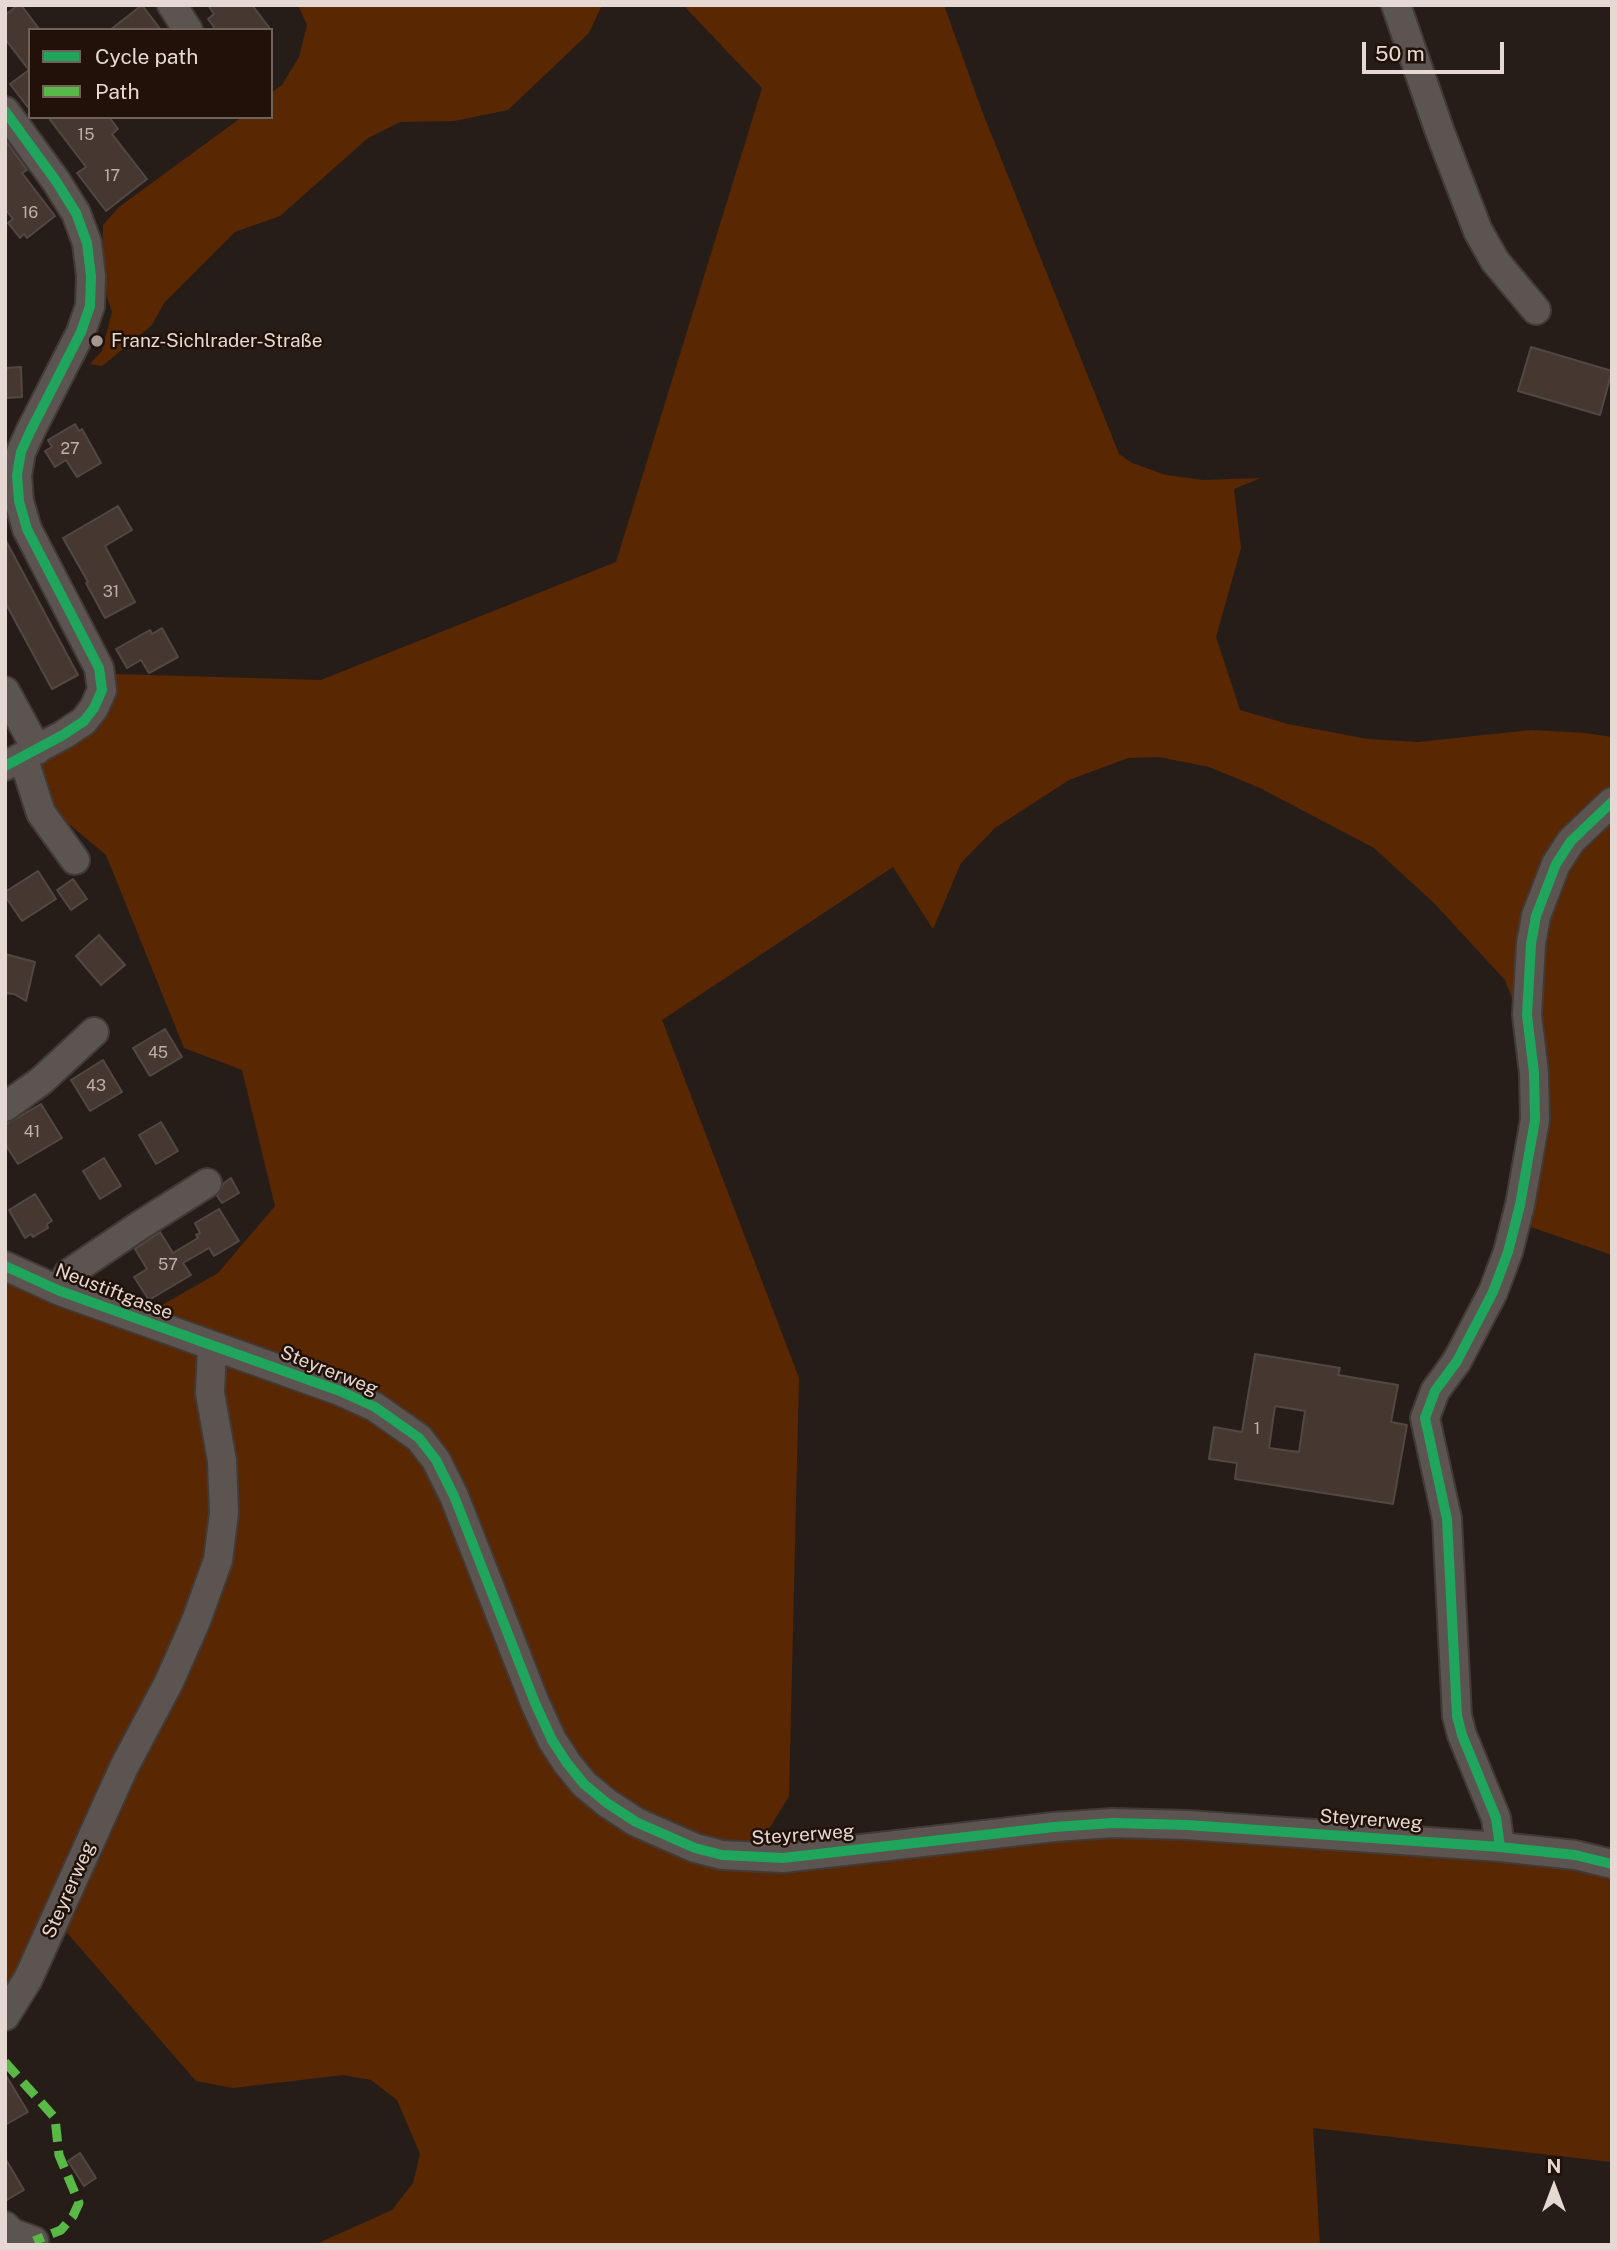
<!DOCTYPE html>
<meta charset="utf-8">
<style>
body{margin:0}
#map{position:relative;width:1617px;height:2250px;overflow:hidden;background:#271d18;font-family:"Public Sans",sans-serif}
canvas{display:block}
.frame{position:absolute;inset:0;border:7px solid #e6d9d3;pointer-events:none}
.legend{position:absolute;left:28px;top:28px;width:245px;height:91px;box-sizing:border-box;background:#221109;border:2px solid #70615a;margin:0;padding:9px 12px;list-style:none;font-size:21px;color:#e6d9d3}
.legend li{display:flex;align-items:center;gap:14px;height:35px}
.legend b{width:35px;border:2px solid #70615a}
.north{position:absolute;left:1519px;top:2152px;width:70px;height:70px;-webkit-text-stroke:5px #221109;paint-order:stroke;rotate:0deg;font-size:19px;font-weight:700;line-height:28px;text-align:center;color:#e6d9d3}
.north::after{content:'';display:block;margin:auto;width:24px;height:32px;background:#e6d9d3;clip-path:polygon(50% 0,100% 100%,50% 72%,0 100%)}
.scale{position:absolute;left:1362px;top:42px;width:142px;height:32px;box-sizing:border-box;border:4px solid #e6d9d3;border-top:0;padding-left:9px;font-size:21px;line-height:24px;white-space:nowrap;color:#e6d9d3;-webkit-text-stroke:5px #221109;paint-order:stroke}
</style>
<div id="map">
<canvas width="1617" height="2250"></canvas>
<div class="frame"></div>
<ul class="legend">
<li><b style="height:9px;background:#20a55d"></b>Cycle path</li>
<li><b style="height:9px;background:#58b947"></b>Path</li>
</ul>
<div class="north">N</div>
<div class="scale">50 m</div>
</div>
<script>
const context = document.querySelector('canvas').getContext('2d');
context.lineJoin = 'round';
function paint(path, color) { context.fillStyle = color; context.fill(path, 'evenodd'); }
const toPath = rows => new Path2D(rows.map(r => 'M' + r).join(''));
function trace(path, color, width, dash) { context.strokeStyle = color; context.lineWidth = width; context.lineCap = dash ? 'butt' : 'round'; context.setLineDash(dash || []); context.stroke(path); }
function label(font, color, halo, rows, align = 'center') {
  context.font = font + ' "Public Sans",sans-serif'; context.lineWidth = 5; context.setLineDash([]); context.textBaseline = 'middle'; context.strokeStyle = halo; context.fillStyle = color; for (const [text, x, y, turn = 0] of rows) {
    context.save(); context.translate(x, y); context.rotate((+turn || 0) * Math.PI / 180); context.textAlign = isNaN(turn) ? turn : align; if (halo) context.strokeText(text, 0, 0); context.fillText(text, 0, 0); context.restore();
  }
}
paint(toPath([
 [298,5,602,5,589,33,508,110,454,121,400,122,368,138,280,216,235,232,164,303,152,325,102,366,90,364,102,351,112,312,102,281,103,225,119,207,242,117,271,117,271,93,282,85,299,57,307,25],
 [683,5,944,5,982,111,1119,454,1132,463,1166,475,1203,480,1261,478,1234,489,1241,548,1216,637,1240,710,1288,724,1368,739,1418,742,1531,730,1585,733,1612,737,1612,1255,1522,1224,1455,1371,1433,1368,1460,1325,1485,1277,1507,1210,1527,1136,1521,1022,1505,980,1434,903,1374,848,1260,788,1209,767,1159,757,1128,758,1069,780,995,828,961,863,933,929,893,867,662,1020,799,1378,789,1796,752,1857,1152,1814,1612,1857,1612,2162,1313,2128,1320,2245,314,2245,392,2210,413,2183,420,2154,397,2100,371,2080,343,2075,233,2088,196,2081,61,1926,5,2022,5,1252,148,1313,218,1273,275,1206,242,1070,184,1048,106,855,50,808,37,754,98,726,115,674,321,680,616,562,762,88]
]), '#5a2703');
const building = toPath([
 [18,5,21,5,40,30,30,30,30,110,10,84,29,70,5,39,5,15,18,5],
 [142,5,161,30,110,30,142,5],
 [208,5,252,5,271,30,216,30,208,19,214,14,208,5],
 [48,117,109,117,118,129,112,134,147,179,106,211,77,173,86,167,48,117],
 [5,140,27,170,22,173,55,216,27,238,24,234,20,238,8,223,13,219,5,209,5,140],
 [1531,347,1612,371,1600,415,1518,391,1531,347],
 [21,367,22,397,5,398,5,368,21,367],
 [75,424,79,431,82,429,101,463,77,477,66,460,55,467,45,451,52,447,48,440,75,424],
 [118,506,132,530,105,546,135,602,105,618,86,583,88,582,63,538,118,506],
 [5,539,78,675,52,689,5,602,5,539],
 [162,628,178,657,149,673,141,660,127,668,116,649,150,630,152,634,162,628],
 [38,871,56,899,22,921,5,896,5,892,38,871],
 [73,879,87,899,71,910,57,890,73,879],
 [99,935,125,965,101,985,76,956,99,935],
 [5,954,35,962,26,1001,14,994,5,993,5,954],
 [165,1029,182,1057,150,1076,133,1048,165,1029],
 [103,1060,122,1092,90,1111,71,1080,103,1060],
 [41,1104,62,1138,18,1164,5,1144,5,1125,41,1104],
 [161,1122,178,1151,156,1164,139,1135,161,1122],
 [104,1158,121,1186,100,1199,83,1171,104,1158],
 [231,1178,239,1193,222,1203,217,1196,224,1183,231,1178],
 [35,1194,52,1221,47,1224,48,1228,33,1237,31,1234,25,1238,9,1210,35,1194],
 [219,1209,239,1241,214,1256,209,1248,183,1263,191,1275,149,1300,134,1277,147,1269,135,1249,160,1232,173,1253,198,1238,196,1235,200,1233,195,1223,219,1209],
 [1255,1354,1340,1368,1338,1375,1398,1385,1391,1422,1407,1425,1393,1504,1235,1479,1237,1463,1209,1459,1214,1427,1242,1432,1255,1354],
 [1275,1406,1305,1411,1299,1452,1269,1448,1275,1406],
 [5,2074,28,2112,5,2125,5,2074],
 [80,2153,96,2178,84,2186,68,2161,80,2153],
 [5,2158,24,2190,5,2201,5,2158]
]);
paint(building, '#463831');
trace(building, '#514844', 2);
const minor = toPath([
 [172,5,188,30],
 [1396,5,1440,132,1478,231,1495,261,1536,310],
 [5,111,56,181,76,213,87,243,91,276,90,306,81,332,30,432,21,452,17,475,19,501,27,529,99,668,102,690,94,708,84,721,63,735,5,766],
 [5,691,37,750],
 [23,757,41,813,75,860],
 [5,1107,41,1081,94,1032],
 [5,1266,60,1291,340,1391,375,1407,419,1438,436,1460,454,1496,535,1703,552,1740,567,1763,584,1784,607,1803,636,1822,695,1848,722,1855,783,1858,1054,1827,1113,1823,1187,1825,1500,1847,1575,1855,1612,1864],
 [60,1291,68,1274,139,1226,207,1183],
 [1500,1847,1496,1818,1462,1735,1457,1716,1447,1519,1425,1418,1435,1391,1457,1361,1493,1292,1508,1252,1520,1205,1535,1120,1534,1073,1527,1015,1531,944,1536,916,1556,864,1571,841,1612,802],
 [5,2016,28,1979,124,1767,169,1682,196,1621,218,1560,224,1513,222,1461,210,1393,212,1347],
 [5,2226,12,2233,34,2241]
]);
trace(minor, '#423a36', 32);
trace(minor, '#5b5450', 28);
trace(toPath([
 [5,2062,55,2118,59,2155,79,2203,73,2216,61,2230,34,2241]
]), '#58b947', 9, [18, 9]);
trace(toPath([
 [5,111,56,181,76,213,87,243,91,276,90,306,81,332,30,432,21,452,17,475,19,501,27,529,99,668,102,690,94,708,84,721,63,735,5,766],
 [5,1266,60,1291,340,1391,375,1407,419,1438,436,1460,454,1496,535,1703,552,1740,567,1763,584,1784,607,1803,636,1822,695,1848,722,1855,783,1858,1054,1827,1113,1823,1187,1825,1500,1847,1575,1855,1612,1864],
 [1500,1847,1496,1818,1462,1735,1457,1716,1447,1519,1425,1418,1435,1391,1457,1361,1493,1292,1508,1252,1520,1205,1535,1120,1534,1073,1527,1015,1531,944,1536,916,1556,864,1571,841,1612,802]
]), '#20a55d', 10);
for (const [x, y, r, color] of [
 [97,341,7,"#a39792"]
]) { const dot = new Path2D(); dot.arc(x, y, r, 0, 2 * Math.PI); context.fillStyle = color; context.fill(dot); trace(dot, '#221109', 2.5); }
label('16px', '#beb1aa', null, [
 ["15",86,135],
 ["17",112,176],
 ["16",30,213],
 ["27",70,449],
 ["31",111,592],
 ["45",158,1053],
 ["43",96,1086],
 ["41",32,1132],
 ["57",168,1265],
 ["1",1257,1429]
]);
label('19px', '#e6d9d3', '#221109', [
 ["Franz-Sichlrader-Straße",111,341]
], 'left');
label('19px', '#e6d9d3', '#221109', [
 ["Neustiftgasse",114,1292,21],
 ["Steyrerweg",329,1371,22],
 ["Steyrerweg",1371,1820,4],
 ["Steyrerweg",803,1835,-4],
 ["Steyrerweg",69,1890,-66]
]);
</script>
